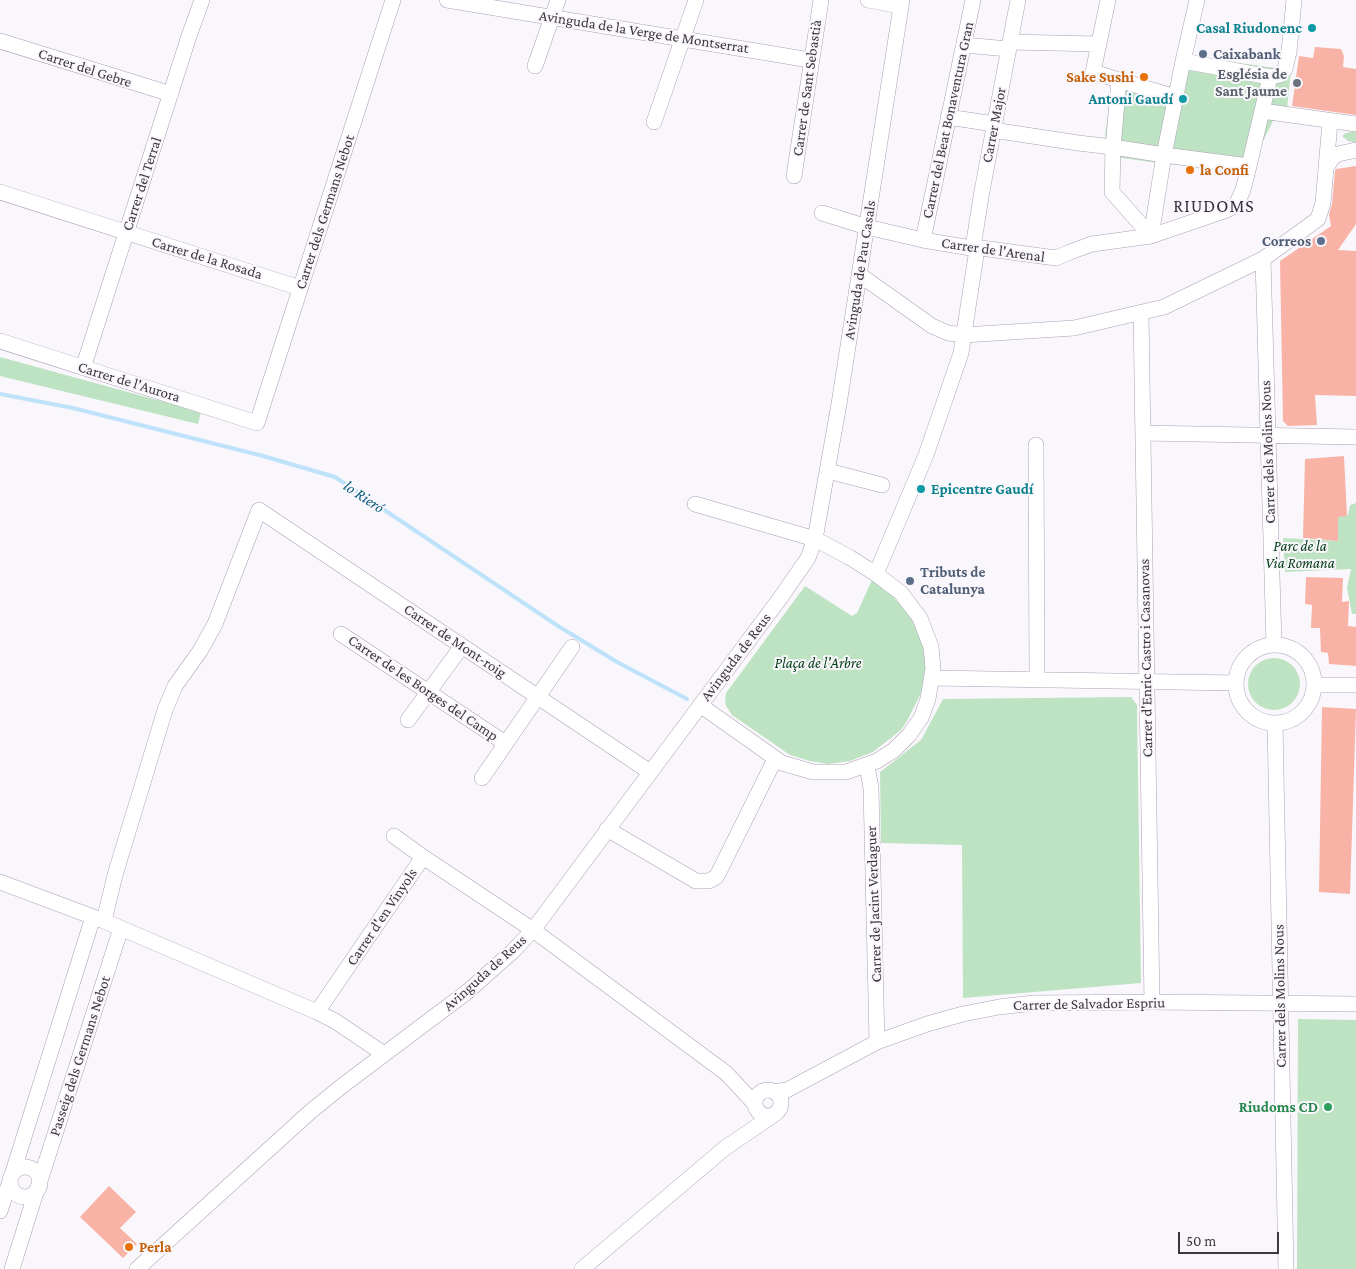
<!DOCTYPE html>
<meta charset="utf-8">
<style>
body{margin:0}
#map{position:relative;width:1356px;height:1269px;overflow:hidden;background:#faf7fc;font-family:"Crimson Pro",serif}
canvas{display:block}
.scale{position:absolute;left:1178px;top:1232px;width:101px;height:22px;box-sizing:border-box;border:2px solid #3d3840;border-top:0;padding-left:6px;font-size:15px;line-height:18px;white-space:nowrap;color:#3d3840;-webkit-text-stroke:4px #faf7fc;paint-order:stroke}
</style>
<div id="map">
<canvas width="1356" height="1269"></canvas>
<div class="scale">50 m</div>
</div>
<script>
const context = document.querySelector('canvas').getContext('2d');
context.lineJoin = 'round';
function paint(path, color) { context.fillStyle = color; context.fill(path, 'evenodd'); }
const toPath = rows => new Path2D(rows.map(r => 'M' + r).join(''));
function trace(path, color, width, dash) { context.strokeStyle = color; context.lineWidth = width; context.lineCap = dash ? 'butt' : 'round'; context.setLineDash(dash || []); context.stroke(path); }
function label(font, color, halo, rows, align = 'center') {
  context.font = font + ' "Crimson Pro",serif'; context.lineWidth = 4; context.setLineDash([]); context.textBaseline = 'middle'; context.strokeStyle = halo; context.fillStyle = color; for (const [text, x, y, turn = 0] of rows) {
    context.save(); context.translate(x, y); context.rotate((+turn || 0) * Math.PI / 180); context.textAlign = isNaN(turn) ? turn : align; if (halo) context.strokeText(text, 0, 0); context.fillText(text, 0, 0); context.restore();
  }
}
paint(toPath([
 [1188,56,1291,70,1286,119,1273,121,1248,172,1158,163,1115,157,1103,151,1113,76,1167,88,1182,73],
 [1356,131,1356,143,1348,141,1342,136,1346,133],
 [0,357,201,412,198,424,0,376],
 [1356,503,1356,614,1352,614,1347,588,1351,569,1285,572,1283,538,1338,541,1338,517,1348,515,1350,505],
 [872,580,891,594,911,618,921,636,926,658,925,677,921,693,907,721,901,730,873,752,850,761,828,764,810,761,790,755,732,715,726,706,725,699,726,693,805,586,852,616,857,613],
 '1248 684a26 26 0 1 1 52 0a26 26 0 1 1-52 0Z',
 [1131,697,1137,705,1141,983,963,998,962,845,881,843,880,772,921,740,943,699],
 [1298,1019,1356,1020,1356,1269,1297,1269]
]), '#bee3c3');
trace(toPath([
 [0,394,73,408,263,456,335,477,558,626,617,662,687,699]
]), '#bde2f9', 4);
paint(toPath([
 [1315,47,1341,49,1344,56,1343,67,1356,69,1356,115,1292,106,1299,56,1313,58],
 [1356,166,1356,224,1338,250,1356,251,1356,396,1315,395,1317,425,1288,426,1283,421,1280,261,1331,226,1329,214,1332,204,1335,171,1336,169],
 [1344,456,1347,516,1338,517,1338,541,1303,538,1305,459],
 [1306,577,1343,578,1342,602,1349,601,1348,626,1356,627,1356,666,1329,664,1328,653,1321,652,1320,628,1311,628,1312,605,1305,604],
 [1322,707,1356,709,1350,894,1319,892],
 [109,1186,136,1212,120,1228,137,1244,123,1258,80,1217]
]), '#f8b3a6');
const minor = toPath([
 [447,0,810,60],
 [868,0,901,6],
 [1108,0,1093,72,1119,80],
 [0,41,171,94],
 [1010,42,1098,44],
 [964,45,1008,49],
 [1183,61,1197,0],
 [535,66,558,0],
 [1270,77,1280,75,1285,69,1289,52,1294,0],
 [1262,111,1356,124],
 [948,117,994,124],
 [654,122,696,0],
 [993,130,1078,143,1113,147,1112,192,1151,236],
 [1328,165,1332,158,1338,154,1356,150],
 [794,176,821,0],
 [0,192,300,288],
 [822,213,867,227,923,240,977,249,981,248,1056,258,1070,252,1092,244,1151,236,1227,210,1236,205,1243,190,1249,166],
 [1151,236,1164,155,1183,61,1270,77,1249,166,1164,155,1113,147,1119,80,1175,97],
 [923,240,973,0],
 [1263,259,1274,645],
 [860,275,932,326,948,333,964,335,1074,328,1164,307,1263,259,1318,219,1323,203,1330,122],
 [1141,314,1152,1002],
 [0,341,257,423,393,0],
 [83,368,189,36,202,0],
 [1143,433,1356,437],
 [1036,445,1037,680],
 [828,471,882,485],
 [695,504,815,539,849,557,876,574,901,593,920,618,931,647,933,668,928,699,921,718,909,735,894,750,877,761,846,772,813,772,782,763,700,705],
 [876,574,926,455,961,353,977,249,973,247,982,191,1018,0],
 [341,634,505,743],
 '1236 684a39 39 0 1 1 78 0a39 39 0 1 1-78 0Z',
 [932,678,1236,683],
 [1314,685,1356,685],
 [408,720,462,646],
 [1275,723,1286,1269],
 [867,766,871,788,877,1042],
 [482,778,572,647],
 [607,829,696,881,709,881,716,877,719,872,775,759],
 [394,836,423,857],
 [0,882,104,921,317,1012,335,1021,384,1054],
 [104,921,115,875,165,710,175,686,200,651,215,624,259,510,650,772],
 [317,1012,423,857,533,930,726,1073,755,1104],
 '755 1103a13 13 0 1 1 26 0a13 13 0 1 1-26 0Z',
 [774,1092,787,1090,877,1042,927,1024,963,1014,999,1007,1034,1003,1152,1002,1356,1004],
 '10 1182a15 15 0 1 1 30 0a15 15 0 1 1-30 0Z',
 [13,1172,93,917],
 [39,1184,121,928],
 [0,1211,10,1181],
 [12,1269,37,1189],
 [137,1269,310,1112,342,1086,467,992,512,952,533,930,781,597,808,558,815,539,839,404,902,0],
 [582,1269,725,1148,772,1116]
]);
trace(minor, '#ac9fb5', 16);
trace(minor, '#fff', 15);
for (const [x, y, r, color] of [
 [1312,28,5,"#0f9aa8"],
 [1203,54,5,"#5c6f8a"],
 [1144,77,5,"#e8710a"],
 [1297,83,5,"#6b7280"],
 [1183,99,5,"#0f9aa8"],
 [1190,170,5,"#e8710a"],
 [1321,241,5,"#5c6f8a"],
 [921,489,5,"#0f9aa8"],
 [910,581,5,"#5c6f8a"],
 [1328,1107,5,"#2e9e5b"],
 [129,1247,5,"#e8710a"]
]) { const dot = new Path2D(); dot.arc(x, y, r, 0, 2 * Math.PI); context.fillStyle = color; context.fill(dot); trace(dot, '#faf7fc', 2); }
label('bold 15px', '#0d838f', '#faf7fc', [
 ["Casal Riudonenc",1302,28],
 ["Antoni Gaudí",1173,99],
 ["Epicentre Gaudí",931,489,"left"]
], 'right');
label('15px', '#3d3840', '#faf7fc', [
 ["Avinguda de la Verge de Montserrat",644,32,9],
 ["Carrer del Gebre",85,68,18],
 ["Carrer de Sant Sebastià",807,88,-82],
 ["Carrer del Beat Bonaventura Gran",948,120,-78],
 ["Carrer Major",994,125,-79],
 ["Carrer del Terral",142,184,-72],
 ["Carrer dels Germans Nebot",325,212,-72],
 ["Carrer de l'Arenal",993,250,8],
 ["Carrer de la Rosada",207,258,17],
 ["Avinguda de Pau Casals",860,270,-81],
 ["Carrer de l'Aurora",129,382,17],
 ["Carrer dels Molins Nous",1268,452,-92],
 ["Carrer de Mont-roig",455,641,34],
 ["Avinguda de Reus",736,657,-53],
 ["Carrer d'Enric Castro i Casanovas",1146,658,-91],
 ["Carrer de les Borges del Camp",423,688,34],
 ["Carrer de Jacint Verdaguer",874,904,-92],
 ["Carrer d'en Vinyols",382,917,-56],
 ["Avinguda de Reus",485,973,-42],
 ["Carrer dels Molins Nous",1280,996,-91],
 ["Carrer de Salvador Espriu",1089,1004,-1],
 ["Passeig dels Germans Nebot",80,1056,-72]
]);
label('bold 15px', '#4e5e75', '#faf7fc', [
 ["Caixabank",1213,54],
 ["Correos",1311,241,"right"],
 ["Tributs de",920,572],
 ["Catalunya",920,589]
], 'left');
label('bold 15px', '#5b616d', '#faf7fc', [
 ["Església de",1287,74],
 ["Sant Jaume",1287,91]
], 'right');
label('bold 15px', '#c56008', '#faf7fc', [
 ["Sake Sushi",1134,77,"right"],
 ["la Confi",1200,170],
 ["Perla",139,1247]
], 'left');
label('italic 15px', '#003d14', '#faf7fc', [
 ["Parc de la",1300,546],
 ["Via Romana",1300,563],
 ["Plaça de l'Arbre",818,663]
]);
label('bold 15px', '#27864d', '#faf7fc', [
 ["Riudoms CD",1318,1107]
], 'right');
label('italic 16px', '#095a7e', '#faf7fc', [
 ["lo Rieró",364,497,34]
]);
context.letterSpacing = '1px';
label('18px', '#382e3f', '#faf7fc', [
 ["RIUDOMS",1214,206]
]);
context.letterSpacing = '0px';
</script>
